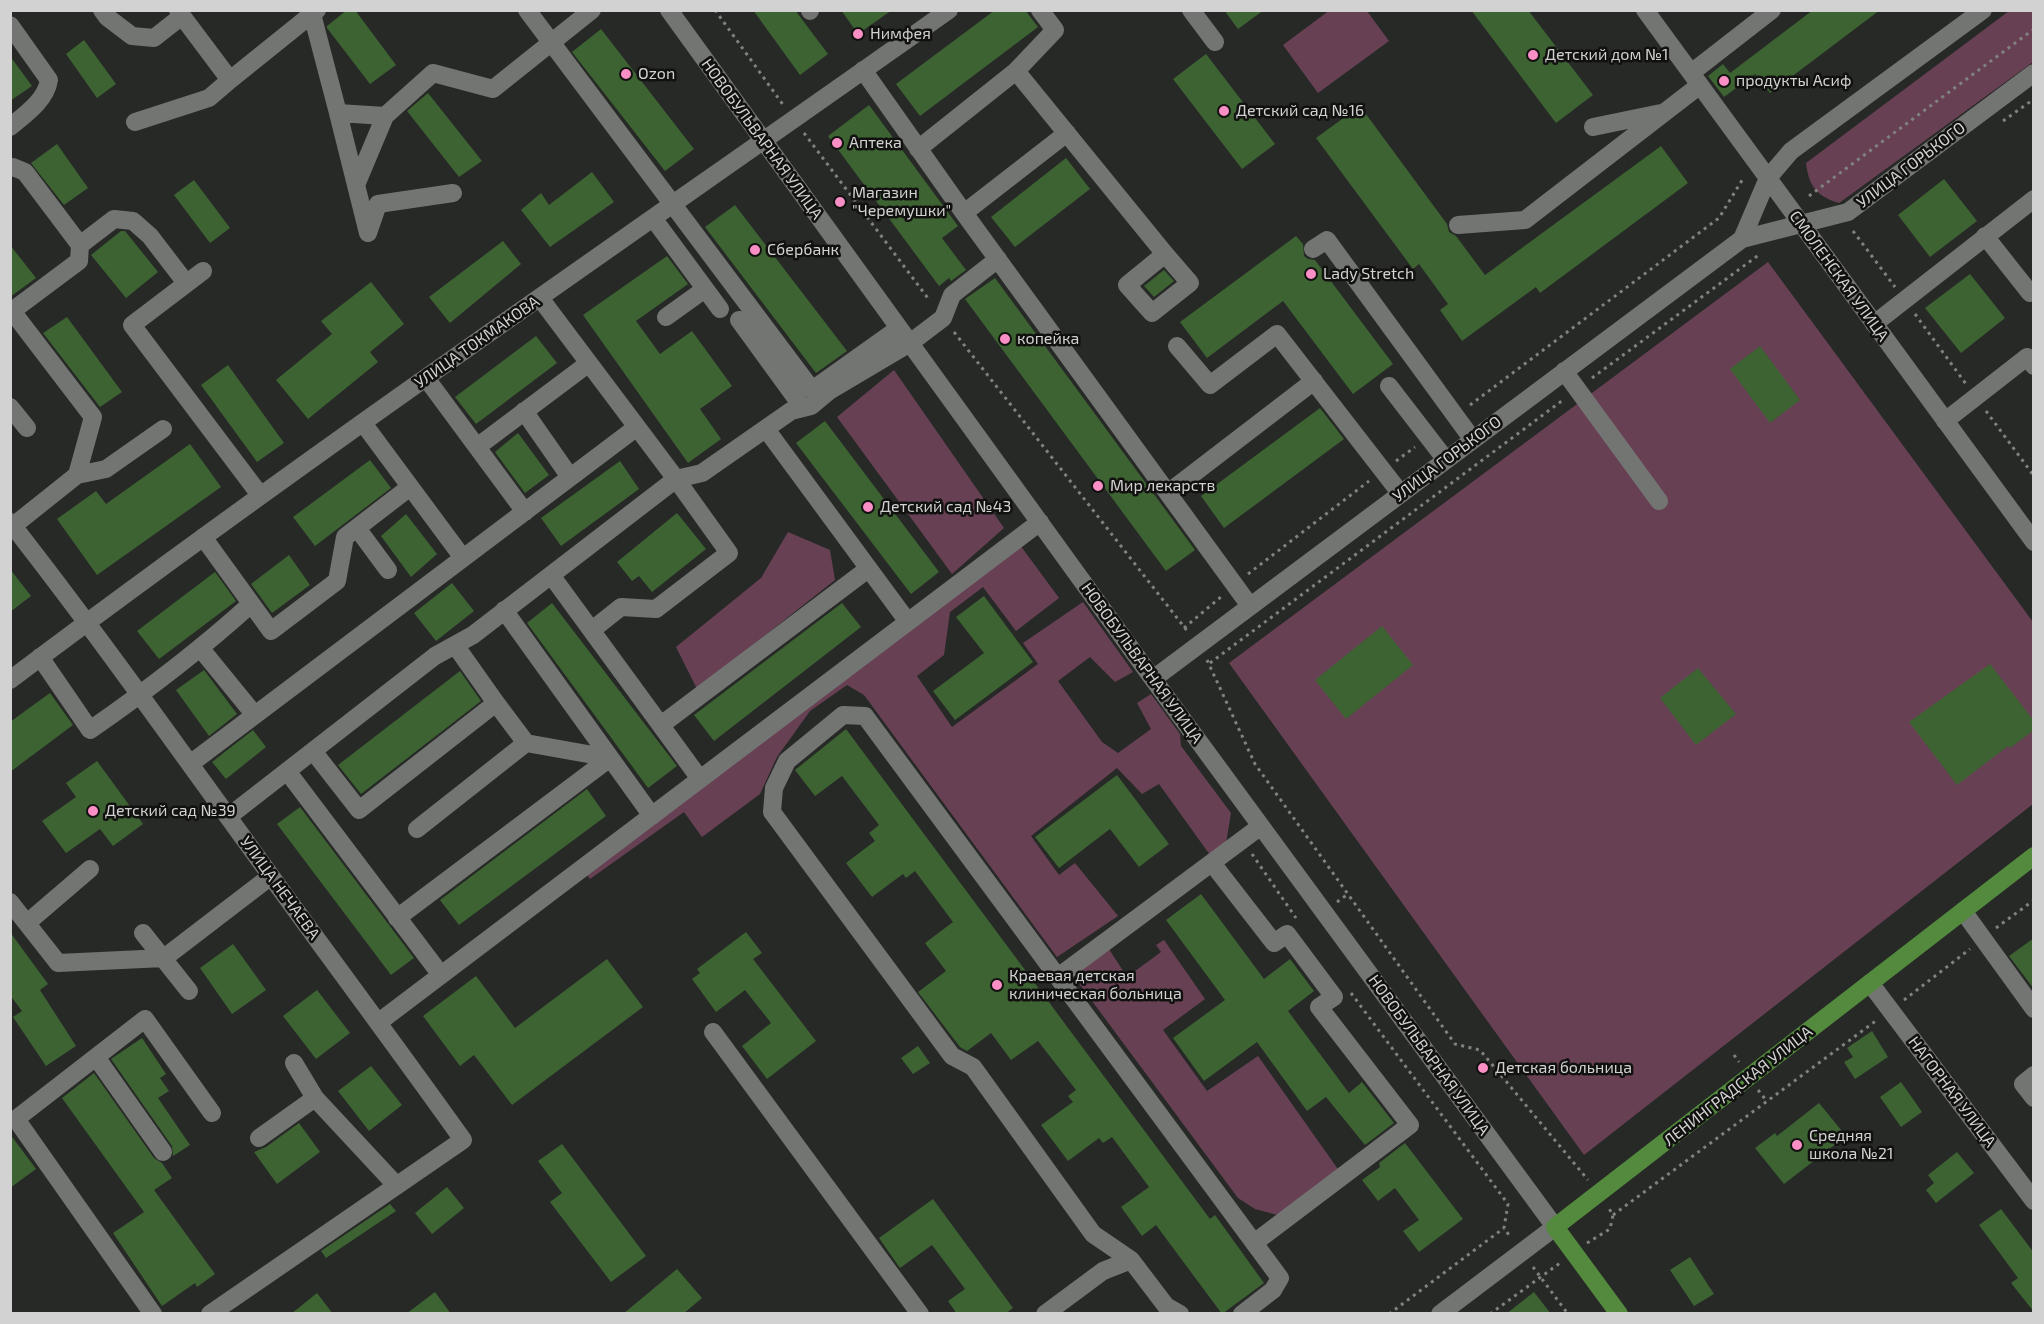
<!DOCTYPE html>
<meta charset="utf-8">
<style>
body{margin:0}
#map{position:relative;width:2044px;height:1324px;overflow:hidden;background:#272927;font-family:"Exo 2",sans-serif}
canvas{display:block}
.frame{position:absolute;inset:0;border:12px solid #d1d2d1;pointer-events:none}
</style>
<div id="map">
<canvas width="2044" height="1324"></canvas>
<div class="frame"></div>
</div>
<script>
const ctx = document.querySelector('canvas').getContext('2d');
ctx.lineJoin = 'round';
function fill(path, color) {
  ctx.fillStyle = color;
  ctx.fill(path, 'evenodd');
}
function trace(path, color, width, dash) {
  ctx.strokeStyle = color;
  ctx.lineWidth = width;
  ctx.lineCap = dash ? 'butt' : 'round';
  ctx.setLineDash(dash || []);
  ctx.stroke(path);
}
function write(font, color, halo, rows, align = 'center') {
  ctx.font = font + ' "Exo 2",sans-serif';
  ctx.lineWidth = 5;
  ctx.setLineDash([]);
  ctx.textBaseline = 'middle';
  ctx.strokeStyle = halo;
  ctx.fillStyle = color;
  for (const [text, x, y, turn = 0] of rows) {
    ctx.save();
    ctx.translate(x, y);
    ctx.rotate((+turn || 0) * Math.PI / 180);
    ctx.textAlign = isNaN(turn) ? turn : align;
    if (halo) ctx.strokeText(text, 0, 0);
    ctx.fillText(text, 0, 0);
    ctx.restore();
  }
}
fill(new Path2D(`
 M1330,10l37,1 22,30 -71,52 -35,-48z
 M2009,11h24v51l-194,141c-23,-7 -30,-17 -33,-40z
 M1768,262l265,360v182l-449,351 -355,-492z
 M894,370l110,158 -52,46 -115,-157z
 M788,532l42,18 5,30 -138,109 -21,-42 85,-69z
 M1020,545l39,53 -43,33 -33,-44 -33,25 -6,43 -27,21 35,51 86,-63 -15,-21 60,-41 50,70 -18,10 -25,-25 -32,24 44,61 16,11 33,-24 -14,-26 14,-9 29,40 1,12 50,67 -5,30 -16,12 -51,-71 -17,10 -25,-26 -86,68 28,39 16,-12 43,53 -61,41 -193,-262 -17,-10 -37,26 -33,46 -17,37 -58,43 -18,-25 -94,67 -5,-7z
 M1164,940l41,59 -42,31 44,61 51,-35 82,116 -59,44 -26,-7 -17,-11 -163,-220 3,-10 29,-22 20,31 34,-25 -5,-7z`), '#684054');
fill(new Path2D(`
 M347,10h8l41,55 -26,19 -43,-56v-2z
 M753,10h42l33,44 -28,21z
 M841,10h51l-34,24z
 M995,10h30l13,17 -118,89 -24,-32z
 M1224,10h40l-26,19z
 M1471,10h57l65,85 -37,28z
 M1813,10h67l-110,83 -15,-19 -31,23 -16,-21 15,-12 7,9z
 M601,29l93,120 -29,22 -93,-119z
 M84,40l32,44 -19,14 -31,-44z
 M1206,54l69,90 -33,25 -69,-90z
 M10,56l22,30 -22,15z
 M428,93l54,68 -23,16 -52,-66z
 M869,105l89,121 -16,12 24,32 -15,11 -2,-3 -10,8 -111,-150z
 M1360,106l87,118 2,8 7,4 29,39 176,-129 27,37 -148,110 -4,-6 -74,54 -22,-31 8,-6 -29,-40 -6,5 -97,-131z
 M57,144l31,44 -24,17 -33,-42z
 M1066,158l24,31 -75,58 -24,-30z
 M592,172l22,30 -64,45 -29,-37 20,-17 8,12z
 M1944,179l33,42 -47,36 -32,-42z
 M194,180l36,48 -20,15 -36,-48z
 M735,205l112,146 -31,22 -111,-146z
 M121,231h4l33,41 -32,26 -35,-43z
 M1296,236l7,8 1,12 4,3 7,1 78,104 -40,30 -70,-93 -76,57 -27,-36z
 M503,241l18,23 -71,59 -21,-26z
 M10,245l26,33 -26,19z
 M667,256l21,28 -52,37 24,33 32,-23 40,55 -32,23 21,30 -33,24 -105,-148z
 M1164,270l10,11 -20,16 -10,-11z
 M1970,274l35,44 -44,35 -36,-45z
 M995,278l200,272 -29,21 -201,-272z
 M371,282l33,42 -34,28 8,10 -70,57 -32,-39 56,-46 -11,-13z
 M67,317l55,75 -22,15 -57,-74z
 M536,336l21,27 -81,61 -21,-27z
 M1760,346l40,54 -30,23 -40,-54z
 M228,365l56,78 -27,19 -56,-77z
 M1320,408l24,31 -120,89 -23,-32z
 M825,421l114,151 -28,22 -115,-151z
 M518,433l31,42 -24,18 -30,-41z
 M190,444l31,43 -124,88 -40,-56 39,-28 10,13z
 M370,460l21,28 -76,58 -22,-29z
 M620,461l19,28 -78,57 -20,-28z
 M677,513l29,36 -54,43 -13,-16 -7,5 -15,-19z
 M406,514l31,40 -26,23 -30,-41z
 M289,555l21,30 -38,28 -21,-29z
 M10,569l21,27 -21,16z
 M215,572l21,29 -77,58 -22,-28z
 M452,583l22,28 -38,30 -22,-28z
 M984,596l49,66 -78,58 -22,-29 51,-38 -28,-36z
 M552,603l125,163 -29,22 -121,-165z
 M842,603l19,24 -147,114 -20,-26z
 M1382,626l31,39 -67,54 -31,-39z
 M1990,664l44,57v9l-24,18 -2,-2 -51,39 -48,-63z
 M1698,668l38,46 -40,31 -36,-47z
 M204,670l33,44 -28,22 -33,-46z
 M460,671l21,30 -120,93 -23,-29z
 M50,693l23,32 -63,47v-50z
 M846,729l364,490 5,-4 49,68 -42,31 -66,-89 -14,11 -21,-29 28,-20 -37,-50 -9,6 -4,-5 -31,23 -27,-36 32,-23 -5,-6 8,-6 -38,-49 -27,19 -20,-27 -24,18 -7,-4 -42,-55 28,-21 -21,-28 28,-21 -38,-51 -9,7 -3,-4 -31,23 -26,-34 29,-22 -6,-8 10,-8 -37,-49 -27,20 -20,-26z
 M253,730l13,17 -40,32 -14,-17z
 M97,761l46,63 -30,22 -13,-17 -34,24 -24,-32 34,-24 -10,-14z
 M1117,775l52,69 -30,23 -29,-38 -51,39 -24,-31z
 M587,789l19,27 -147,109 -19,-25z
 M300,807l114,151 -23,17 -114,-151z
 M1201,894l63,85 26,-20 24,32 -26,20 61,82 13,-11 32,41 -29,22 -39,-48 -19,14 -50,-69 -53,39 -31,-43 52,-38 -59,-80z
 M10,932l38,52 -8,6 36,56 -30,20 -33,-49 9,-6 -12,-16z
 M746,932l16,21 -9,6 63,82 -49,38 -25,-33 29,-23 -26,-33 -29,22 -24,-33 8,-6 -3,-4z
 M2034,938v51l-25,-33z
 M233,944l33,46 -34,24 -32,-46z
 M607,959l36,48 -131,98 -38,-50 -14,11 -37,-50 53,-40 39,52z
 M317,990l33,43 -34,26 -33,-43z
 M1872,1031l16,26 -33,22 -11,-17 9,-5 -6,-9z
 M142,1038l24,36 -6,4 9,13 -11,7 32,47 -17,11 -1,-10 -61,-87z
 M918,1046l12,17 -17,11 -12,-16z
 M371,1066l31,39 -33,26 -31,-40z
 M94,1073l60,85 8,5 10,15 -18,12 61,84 -18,13 -2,-4 -33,23 -49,-73 31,-21 -82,-114z
 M1901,1082l21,30 -21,15 -21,-30z
 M1819,1103l27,33 -62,48 -29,-36 20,-15 2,3z
 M299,1123l21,29 -43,32 -23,-32 12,-5z
 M10,1134l26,35 -26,19z
 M1405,1143l58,76 -44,33 -16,-21 16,-11 -24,-32 -17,13 -16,-21 18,-13 -1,-4z
 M562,1144l84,112 -35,26 -61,-80 12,-9 -24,-32z
 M1957,1152l17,21 -38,30 -10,-13 8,-7 -6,-8z
 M447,1187l17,21 -32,26 -17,-21z
 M933,1199l80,109 -8,6h-48l-9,-13 17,-12 -33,-44 -32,23 -21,-30z
 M390,1204l6,7 -70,47 -5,-7z
 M2001,1209l33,44v59l-23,-29 7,-5 -39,-53z
 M1690,1257l24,37 -20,12 -24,-36z
 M677,1269l25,29 -19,16h-60z
 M435,1292l16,22h-45z
 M1534,1292l17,22h-45z
 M317,1293l16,21h-42z`), '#3d6332');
trace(new Path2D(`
 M715,10l69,96
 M2003,121l31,-22
 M804,133l126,168
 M1809,196l225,-167
 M1853,231l42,56
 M1915,314l51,70
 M954,332l234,300
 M1592,378l168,-124
 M1470,405l249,-187 25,-41
 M1986,411l48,65
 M1396,461l19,-14
 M1248,574l121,-93
 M1184,628l38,-32
 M1207,660l48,104 200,280 25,6 108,130
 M1210,663l353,-263
 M1252,854l44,64
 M1337,902l11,-8
 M1996,928l38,-28
 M1351,993l157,211 -4,24 7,10
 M1904,1000l66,-51
 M1734,1055l5,7
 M1758,1090l8,10
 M1613,1215l264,-195
 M1587,1243l23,-14 3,-14 -5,-8
 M1533,1267l35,47
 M1389,1314l115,-86
 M1490,1314l70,-51`), '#808280', 3, [3, 4.5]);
trace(new Path2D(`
 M102,10l5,7 25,19 22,2 28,-22 -4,-6
 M527,10l285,380 87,-62
 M669,10l484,669 402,548 -115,87
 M810,10v1
 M1040,10l15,20 -39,41 149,183 -38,31 25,28 38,-30 -25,-29
 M1191,10l24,32
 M1645,10l389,532
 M312,14l26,99
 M10,25l39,55c-3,20 -23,34 -39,47
 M863,70l101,143 286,393
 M1691,73l81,-63
 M230,80l87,-70
 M385,116l48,-43 60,16 99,-79
 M135,122l74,-24 21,-18 -48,-64
 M1593,127l68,-14
 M918,149l98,-78
 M10,168l3,-1 12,5 55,73 -1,16 -67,50 81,106 -16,58 -64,51
 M356,185l-18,-72 47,3 -29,69 12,48
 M964,213l103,-80
 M653,218l67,91
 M1458,225l67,-5 175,-135
 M368,233l10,-29 75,-11
 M1985,236l45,57
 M1742,239l26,-61 23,-27 192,-141
 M80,245l34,-26 19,2 17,15 36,47
 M1313,249l14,-9 146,200
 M203,271l-71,54 128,170
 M540,298l136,181 53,74 -73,56 -35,-2 -29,23
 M666,317l39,-28
 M739,320l64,88
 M1874,324l160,-125
 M1177,346l33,39 67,-51 124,160
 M1564,371l95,130
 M426,378l99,134
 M1389,386l57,74
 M10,407l17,21
 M524,411l46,66
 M1945,421l82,-64 7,9
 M363,423l100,135
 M766,429l142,193
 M477,447l112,-84
 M77,475l29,-6 57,-40
 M1168,493l146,-112
 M10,522c90,115 173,233 258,350 65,90 131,178 195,268l-253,174
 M357,528l31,42
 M203,537l68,94 66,-50 8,-44 65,-50
 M551,575l149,204
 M504,610l148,206
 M201,649l53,65
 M40,657l50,73c58,-40 109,-79 161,-126
 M1153,679l589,-440 106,-27 186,-139
 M10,680c307,-231 625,-448 939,-670
 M496,703l30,40 84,15
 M661,725l207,-156
 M313,751l46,59 137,-107 -41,-58
 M190,764l447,-337
 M287,771l154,204
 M228,817l207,-161 38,-21 203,-156 26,-6 89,-62 20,-5 18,-15 81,-48 33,-25 9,-23 46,-36
 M417,829l109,-86
 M1212,863l62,80 13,-9 47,63 -15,10 91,118 -156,118
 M10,902l48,61 106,-5 107,-82
 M1963,911l71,98
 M397,918l213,-160
 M27,923l63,-54
 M143,933l46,58
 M1058,977l203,-151
 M1870,983l164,218
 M379,1022l661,-500
 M713,1032l207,282
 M96,1057l67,95
 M294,1063l21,35
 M2034,1075l-11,9 11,14
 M259,1138l56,-40 81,87
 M153,1314l-137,-195 129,-100 67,94
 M1045,1314l58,-43 28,-11
 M1180,1314l-14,-8 -35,-46 -38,-26 -120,-167 -21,-11 -180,-244 2,-24 13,-27 56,-46 22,1 415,562 -7,12 -31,24`), '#737573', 18);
trace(new Path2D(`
 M1619,1314l-64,-87 479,-371`), '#538a3d', 18);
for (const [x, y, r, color] of [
 [858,34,6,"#fa8fc6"],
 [1533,55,6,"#fa8fc6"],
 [626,74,6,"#fa8fc6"],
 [1724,81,6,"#fa8fc6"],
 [1224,111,6,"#fa8fc6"],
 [837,143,6,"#fa8fc6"],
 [840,202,6,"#fa8fc6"],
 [755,250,6,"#fa8fc6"],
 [1311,274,6,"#fa8fc6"],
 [1005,339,6,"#fa8fc6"],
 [1098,486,6,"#fa8fc6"],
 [868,507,6,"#fa8fc6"],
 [93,811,6,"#fa8fc6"],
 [997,985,6,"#fa8fc6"],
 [1483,1068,6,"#fa8fc6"],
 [1797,1145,6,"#fa8fc6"]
]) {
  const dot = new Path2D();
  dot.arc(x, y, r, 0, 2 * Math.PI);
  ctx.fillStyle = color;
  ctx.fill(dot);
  trace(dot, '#111110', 2);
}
write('16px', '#d1d2d1', '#111110', [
 ["Нимфея",870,34],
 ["Детский дом №1",1545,55],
 ["Ozon",638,74],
 ["продукты Асиф",1736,81],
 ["Детский сад №16",1236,111],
 ["Аптека",849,143],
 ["Магазин",852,193],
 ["\"Черемушки\"",852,211],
 ["Сбербанк",767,250],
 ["Lady Stretch",1323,274],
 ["копейка",1017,339],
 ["Мир лекарств",1110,486],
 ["Детский сад №43",880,507],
 ["Детский сад №39",105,811],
 ["Краевая детская",1009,976],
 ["клиническая больница",1009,994],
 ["Детская больница",1495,1068],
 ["Средняя",1809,1136],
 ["школа №21",1809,1154]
], 'left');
write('16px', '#d1d2d1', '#111110', [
 ["НОВОБУЛЬВАРНАЯ УЛИЦА",762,139,54],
 ["УЛИЦА ГОРЬКОГО",1911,165,-37],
 ["СМОЛЕНСКАЯ УЛИЦА",1839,276,54],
 ["УЛИЦА ТОКМАКОВА",477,342,-35],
 ["УЛИЦА ГОРЬКОГО",1447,459,-37],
 ["НОВОБУЛЬВАРНАЯ УЛИЦА",1142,663,54],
 ["УЛИЦА НЕЧАЕВА",280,888,54],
 ["НОВОБУЛЬВАРНАЯ УЛИЦА",1429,1055,54],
 ["ЛЕНИНГРАДСКАЯ УЛИЦА",1738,1086,-38],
 ["НАГОРНАЯ УЛИЦА",1952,1092,53]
]);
</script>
